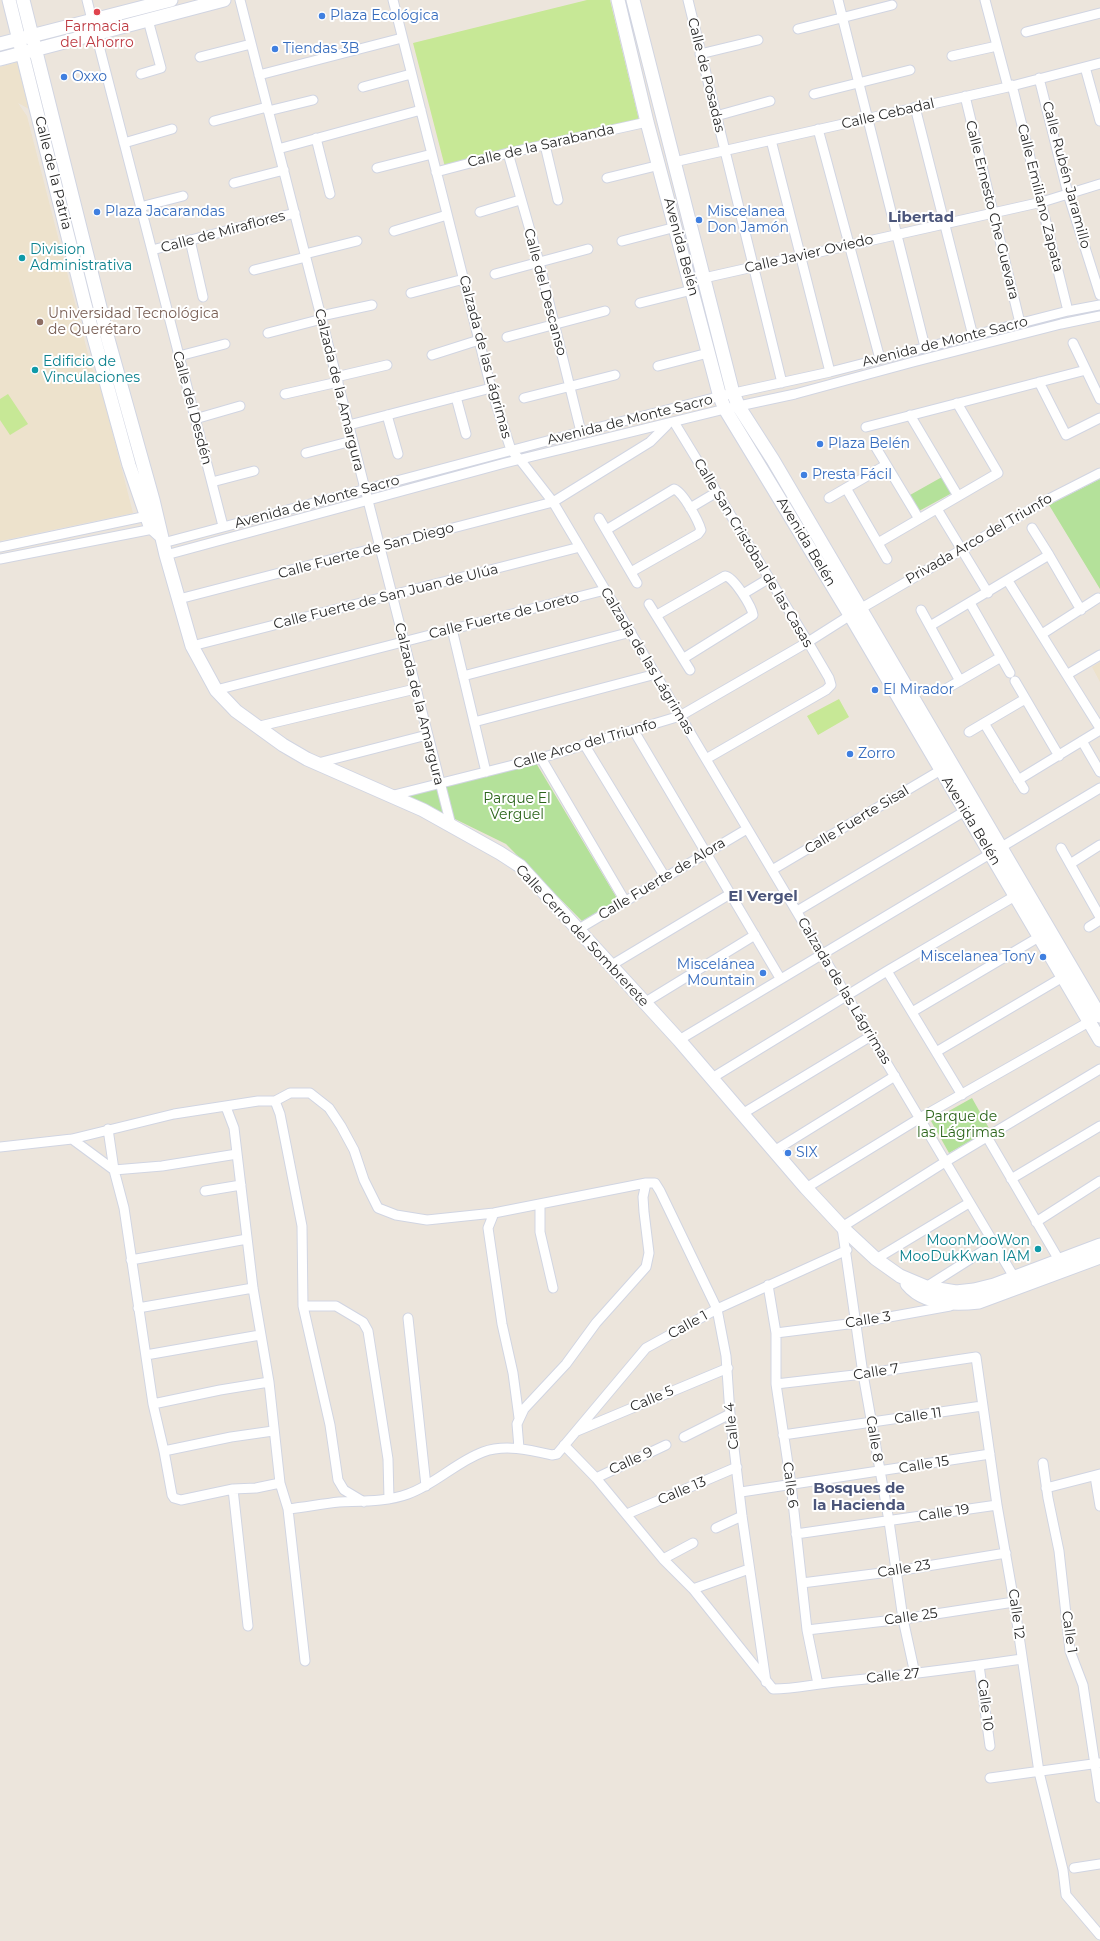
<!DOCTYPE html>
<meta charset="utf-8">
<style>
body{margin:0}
canvas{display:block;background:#ece5dc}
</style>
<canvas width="1100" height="1941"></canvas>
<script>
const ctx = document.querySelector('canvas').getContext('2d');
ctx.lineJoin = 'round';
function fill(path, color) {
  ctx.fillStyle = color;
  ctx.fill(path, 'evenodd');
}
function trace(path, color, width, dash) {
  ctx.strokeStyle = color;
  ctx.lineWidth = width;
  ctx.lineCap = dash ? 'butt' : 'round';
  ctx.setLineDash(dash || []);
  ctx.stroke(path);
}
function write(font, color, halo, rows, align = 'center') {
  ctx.font = font + ' Montserrat,sans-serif';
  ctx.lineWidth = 4;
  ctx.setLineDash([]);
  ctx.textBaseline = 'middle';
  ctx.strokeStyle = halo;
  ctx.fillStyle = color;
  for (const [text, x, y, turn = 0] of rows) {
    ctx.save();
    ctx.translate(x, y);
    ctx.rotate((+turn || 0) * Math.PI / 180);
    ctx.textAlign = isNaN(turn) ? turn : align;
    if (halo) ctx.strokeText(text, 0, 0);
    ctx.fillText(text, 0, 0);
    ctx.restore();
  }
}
fill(new Path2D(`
 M17,62l12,47 -11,-6 9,13 63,246 3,9 5,5 35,137 -133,28v-474z
 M1100,662v20l-8,-15z`), '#ede2cc');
fill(new Path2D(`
 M942,477l10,16 -33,18 -9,-16z
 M1100,479v110l-51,-84z
 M536,763l82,137 -36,21 -76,-77 -100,-49z
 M972,1098l18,32 -41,23 -18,-32z`), '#b4e19a');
fill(new Path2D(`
 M587,0h23l29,120 -194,47 -32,-124z
 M8,394l20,30 -18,11 -10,-15v-21z
 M839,699l10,18 -31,18 -11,-19z`), '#c7e896');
const street = new Path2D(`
 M87,0l5,20
 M240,0l211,825
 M393,0l98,388 20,62 10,11 32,41 461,775
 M688,0l94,383
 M838,0l87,347
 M985,0l23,87
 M798,29l94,-24
 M1026,32l74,-19
 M96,34l127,492
 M700,54l58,-14
 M952,56l45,-10
 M200,57l51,-13
 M1085,67l15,54
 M141,74l20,-6 -13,-48
 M259,75l143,-37
 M1039,78l29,116 32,101
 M1012,85l56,226
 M363,87l48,-13
 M814,94l96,-24
 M965,96l55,227
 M915,107l58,229
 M268,111l45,-11
 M716,116l54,-15
 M214,121l53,-14
 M818,129l62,230
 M316,138l14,56
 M771,140l59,232
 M124,143l48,-14
 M545,145l13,55
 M278,149l143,-39
 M508,153l31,109 42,170
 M674,162l334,-75 92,-24
 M377,168l55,-14
 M436,172l72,-19 139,-31
 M607,178l53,-13
 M234,183l50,-13
 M140,207l43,-11
 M480,212l40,-12
 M394,231l53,-16
 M190,240l13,57
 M622,241l54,-14
 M152,250l143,-37
 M305,254l52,-13
 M254,270l52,-13
 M495,274l93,-25
 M704,278l338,-76 58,-18
 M411,293l53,-14
 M640,303l52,-13
 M321,316l51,-11
 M268,333l54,-14
 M507,337l98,-26
 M1073,343l27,56
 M432,355l47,-15
 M179,356l46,-12
 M658,366l50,-13
 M336,377l51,-12
 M1039,382l27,53 34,-17
 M285,394l53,-12
 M456,397l10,37
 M524,398l91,-23
 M387,415l11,39
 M910,415l48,81
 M195,419l45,-13
 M674,422l134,220 21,36 2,7 -5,5 -120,69
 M349,425l142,-37
 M866,427l220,-57
 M875,446l44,73
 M306,453l46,-12
 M212,482l42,-11
 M846,488l41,71
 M829,498l57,-33
 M690,508l27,-16
 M937,509l51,84
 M599,518l38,65
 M1032,528l17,27
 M606,530l68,-41c9,3 24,31 27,41l-3,4 -67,38
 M163,543l418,-111 144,-37 105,-23 238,-61 32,-6
 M878,543l120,-70 -41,-70
 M0,547l152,-32
 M166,555l339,-92 220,-54 70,-15 118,-32 148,-38 39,-8
 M0,559l158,-31
 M1008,581l92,147
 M743,594l25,-15
 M179,599l374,-97 97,-60 17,-17
 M970,603l40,70
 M649,604l41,66
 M921,610l39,71
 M657,615l68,-39c9,1 27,31 28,39l-69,43
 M930,626l119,-71 32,55
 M452,629l34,143
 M1042,634l56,-36
 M192,646l388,-99
 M1068,674l32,-19
 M463,676l168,-44
 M1015,681l44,75
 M216,690l389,-100
 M944,690l57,-33
 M474,722l182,-48
 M984,723l40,66
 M256,727l159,-38
 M634,731l146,247
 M969,732l56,-33
 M1082,741l18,31
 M584,744l81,133
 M541,758l84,143
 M318,763l109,-28
 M1018,780l82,-50
 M390,796l151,-38 139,-42 128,-74 52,-33 187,-109 53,-27
 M1061,848l39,69
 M1070,864l30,-19
 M772,870l169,-100
 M797,911l168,-100
 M1089,927l11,-7
 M577,930l170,-101
 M610,966l120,-72
 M887,971l75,124
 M644,1003l111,-68
 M912,1012l127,-75
 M679,1040l421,-252
 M936,1052l127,-75
 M712,1078l175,-107 128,-75
 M275,1101l5,13 22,112 1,80 27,119 8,55 6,10 20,12
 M226,1107l8,21 19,160 16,94 11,101 8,26 17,152
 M742,1114l129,-78
 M108,1129l6,41 10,38 29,196 11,47 8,44 2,3 7,2 52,-11 23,-1 24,-5
 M987,1137l72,123
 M72,1139l42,31 48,-4 75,-12
 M0,1147l72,-8 102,-25 84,-13h17l15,-8h20l19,15 12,18 13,24 10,30 14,28 18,7 31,5 67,-7 152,-30h9l5,8 57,118 9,47 4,58 12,102 24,166
 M774,1151l121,-75
 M1011,1179l89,-53
 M806,1188l114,-70 174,-99
 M205,1191l36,-6
 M540,1204v28l13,56
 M494,1213l-6,15 14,96 11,49 6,45
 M1036,1222l64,-41
 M876,1259l93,-56
 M131,1260l116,-21
 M768,1285l8,48v51l15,100 16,146 11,54
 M926,1287l68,-43
 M303,1306h33l27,16 5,9 20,128 1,40
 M138,1308l115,-20
 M408,1318l18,168
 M776,1333l80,-10 94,-17
 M146,1355l114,-20
 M776,1384l87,-10 113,-17 21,148 17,97 25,170 24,98 3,25 34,40
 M153,1404l67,-14 49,-8
 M577,1431l151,-63
 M783,1435l199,-29
 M684,1437l46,-23
 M564,1445l32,33 67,81 30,30 80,100c21,0 42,-5 63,-7 63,-6 124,-14 186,-23
 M519,1448l-2,-24 7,-15 42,-45 30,-41 50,-56 3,-14 -5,-41 -1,-15 3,-14
 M164,1451l67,-14 42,-6
 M1043,1463l5,35 11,53 11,100 13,34 17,113
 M1095,1476l5,30
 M596,1478l70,-33
 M1046,1488l54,-14
 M233,1489l15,137
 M741,1492l249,-38
 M288,1509c17,-2 34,-5 51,-7 24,-1 47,0 69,-8 28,-10 48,-32 75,-42 22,-8 47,-2 69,3l5,-1 89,-106 71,-39 130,-59
 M627,1514l110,-47
 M716,1528l26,-12
 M796,1534l201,-29
 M663,1559l30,-16
 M802,1583l95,-12 109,-18
 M693,1589l56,-20
 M807,1630l96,-11 111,-17
 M979,1665l11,81
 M915,1674l-12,-55 -14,-98 -26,-147 -21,-147 103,-65 155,-93
 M990,1778l110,-15
 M1074,1868l26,-4`);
const secondary = new Path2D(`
 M9,0l76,305 44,160 21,61 11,10
 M23,0l85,339 45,161 13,55 26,91 24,44 20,21 47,34 24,14 116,51 77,43 20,13 159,174 127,148 41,44 29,27 24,17 26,11 30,5 18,-2 20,-5 106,-40
 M618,0l29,122 73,275 5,12 125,206 250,425
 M633,0l100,393 6,14 34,53 327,556
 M0,44l171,-44
 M0,59l224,-59
 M907,1284c17,21 48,21 72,18l121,-45`);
trace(street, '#d1d5e2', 11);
trace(secondary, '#d1d5e2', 15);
trace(street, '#fff', 9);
trace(secondary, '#fff', 13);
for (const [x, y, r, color] of [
 [97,12,4,"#e0444e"],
 [322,16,4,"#3f7fe0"],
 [275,49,4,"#3f7fe0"],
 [64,77,4,"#3f7fe0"],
 [97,212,4,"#3f7fe0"],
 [699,220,4,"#3f7fe0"],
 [22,258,4,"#0f9aa8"],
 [40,322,4,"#8d6e63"],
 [35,370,4,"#0f9aa8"],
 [820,444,4,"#3f7fe0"],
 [804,475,4,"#3f7fe0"],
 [875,690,4,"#3f7fe0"],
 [850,754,4,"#3f7fe0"],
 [1043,957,4,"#3f7fe0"],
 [763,973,4,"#3f7fe0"],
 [788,1153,4,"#3f7fe0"],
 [1038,1249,4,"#0f9aa8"]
]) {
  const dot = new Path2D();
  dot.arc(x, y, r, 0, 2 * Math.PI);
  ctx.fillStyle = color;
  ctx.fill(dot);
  trace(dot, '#fff', 1.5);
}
write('14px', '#366cbe', '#fff', [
 ["Plaza Ecológica",330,16],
 ["Tiendas 3B",283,49],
 ["Oxxo",72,77],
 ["Plaza Jacarandas",105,212],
 ["Miscelanea",707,212],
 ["Don Jamón",707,228],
 ["Plaza Belén",828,444],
 ["Presta Fácil",812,475],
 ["El Mirador",883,690],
 ["Zorro",858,754],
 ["Miscelanea Tony",1035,957,"right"],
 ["Miscelánea",755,965,"right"],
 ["Mountain",755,981,"right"],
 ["SIX",796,1153]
], 'left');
write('14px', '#be3a42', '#fff', [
 ["Farmacia",97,27],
 ["del Ahorro",97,43]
]);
write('14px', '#2a2a2a', '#fff', [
 ["Calle de Posadas",706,75,76],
 ["Calle Cebadal",888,114,-13],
 ["Calle de la Sarabanda",541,146,-13],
 ["Calle de la Patria",53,173,76],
 ["Calle Rubén Jaramillo",1066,175,75],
 ["Calle Emiliano Zapata",1040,198,76],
 ["Calle Ernesto Che Guevara",992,210,76],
 ["Calle de Miraflores",223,232,-15],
 ["Avenida Belén",681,247,75],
 ["Calle Javier Oviedo",809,254,-13],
 ["Calle del Descanso",545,292,75],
 ["Avenida de Monte Sacro",945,342,-14],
 ["Calzada de las Lágrimas",485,357,75],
 ["Calzada de la Amargura",339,390,76],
 ["Calle del Desdén",192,408,75],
 ["Avenida de Monte Sacro",630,420,-14],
 ["Avenida de Monte Sacro",317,502,-15],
 ["Privada Arco del Triunfo",979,539,-30],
 ["Avenida Belén",806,542,59],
 ["Calle Fuerte de San Diego",366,551,-15],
 ["Calle San Cristóbal de las Casas",753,553,59],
 ["Calle Fuerte de San Juan de Ulúa",386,597,-14],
 ["Calle Fuerte de Loreto",504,616,-14],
 ["Calzada de las Lágrimas",647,661,59],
 ["Calzada de la Amargura",419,704,76],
 ["Calle Arco del Triunfo",585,744,-16],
 ["Calle Fuerte Sisal",857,820,-31],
 ["Avenida Belén",971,821,59],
 ["Calle Fuerte de Alora",662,879,-31],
 ["Calle Cerro del Sombrerete",582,936,47],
 ["Calzada de las Lágrimas",844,991,59],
 ["Calle 3",868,1320,-9],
 ["Calle 1",688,1325,-29],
 ["Calle 7",876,1372,-9],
 ["Calle 5",652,1399,-23],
 ["Calle 11",918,1416,-8],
 ["Calle 4",732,1426,-96],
 ["Calle 8",874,1439,81],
 ["Calle 9",631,1461,-25],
 ["Calle 15",924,1465,-9],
 ["Calle 6",790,1485,83],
 ["Calle 13",682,1491,-23],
 ["Calle 19",944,1513,-9],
 ["Calle 23",904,1569,-9],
 ["Calle 12",1016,1614,82],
 ["Calle 25",911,1617,-8],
 ["Calle 1",1069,1632,82],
 ["Calle 27",893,1676,-6],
 ["Calle 10",985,1705,83]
]);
write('14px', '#0d838f', '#fff', [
 ["Division",30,250],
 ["Administrativa",30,266],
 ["Edificio de",43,362],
 ["Vinculaciones",43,378],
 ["MoonMooWon",1030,1241,"right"],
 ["MooDukKwan IAM",1030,1257,"right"]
], 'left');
write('14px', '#785e54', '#fff', [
 ["Universidad Tecnológica",48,314],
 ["de Querétaro",48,330]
], 'left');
write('14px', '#2c651b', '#fff', [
 ["Parque El",517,799],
 ["Verguel",517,815],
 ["Parque de",961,1117],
 ["las Lágrimas",961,1133]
]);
write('bold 15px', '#4b557a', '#fff', [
 ["Libertad",921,218],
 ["El Vergel",763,897],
 ["Bosques de",859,1489],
 ["la Hacienda",859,1506]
]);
</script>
